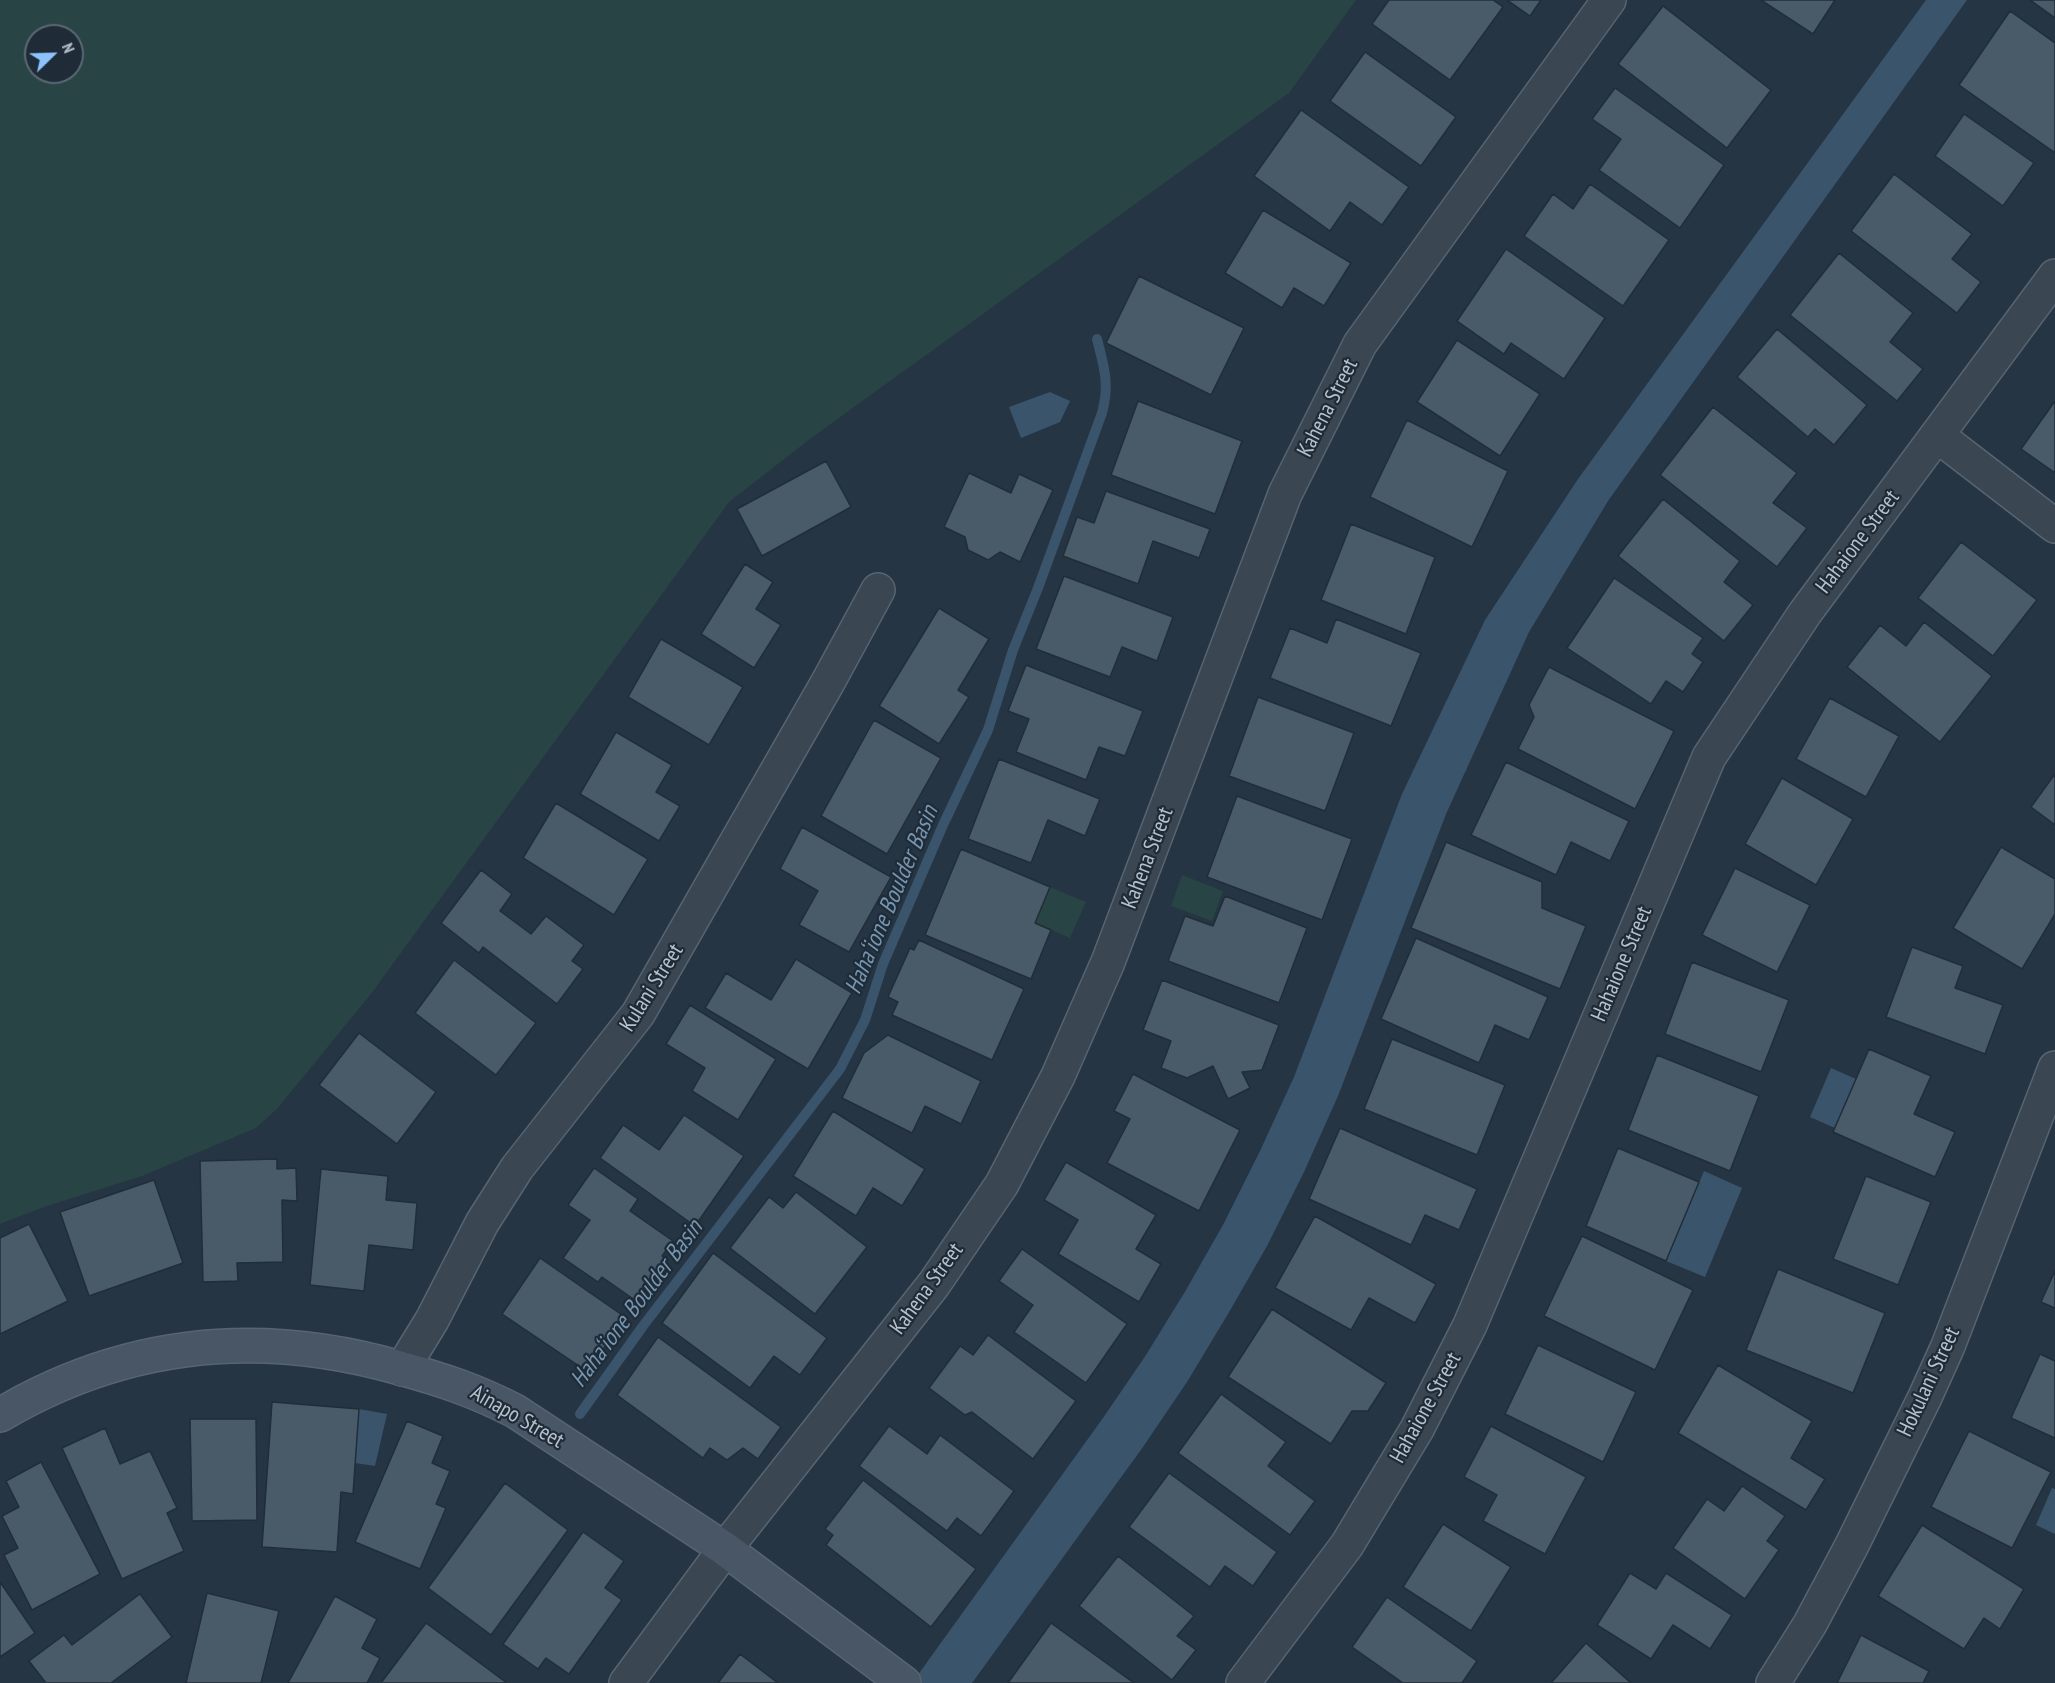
<!DOCTYPE html>
<meta charset="utf-8">
<style>
body{margin:0}
#map{position:relative;width:2055px;height:1683px;overflow:hidden;background:#253543;font-family:"PT Sans Narrow",sans-serif}
canvas{display:block}
.north{position:absolute;left:24px;top:24px;width:60px;height:60px;box-sizing:border-box;background:#1f2c38;border:2px solid #5c6873;border-radius:50%;rotate:67deg;font-size:16px;font-weight:700;line-height:24px;text-align:center;color:#b7c1cc}
.north::after{content:'';display:block;margin:auto;width:21px;height:27px;background:#8dc3fc;clip-path:polygon(50% 0,100% 100%,50% 72%,0 100%)}
</style>
<div id="map">
<canvas width="2055" height="1683"></canvas>
<div class="north">N</div>
</div>
<script>
const ctx = document.querySelector('canvas').getContext('2d');
ctx.lineJoin = 'round';
function fill(path, color) {
  ctx.fillStyle = color;
  ctx.fill(path, 'evenodd');
}
function trace(path, color, width, dash) {
  ctx.strokeStyle = color;
  ctx.lineWidth = width;
  ctx.lineCap = dash ? 'butt' : 'round';
  ctx.setLineDash(dash || []);
  ctx.stroke(path);
}
function write(font, color, halo, rows, align = 'center') {
  ctx.font = font + ' "PT Sans Narrow",sans-serif';
  ctx.lineWidth = 4.5;
  ctx.setLineDash([]);
  ctx.textBaseline = 'middle';
  ctx.strokeStyle = halo;
  ctx.fillStyle = color;
  for (const [text, x, y, turn = 0] of rows) {
    ctx.save();
    ctx.translate(x, y);
    ctx.rotate((+turn || 0) * Math.PI / 180);
    ctx.textAlign = isNaN(turn) ? turn : align;
    if (halo) ctx.strokeText(text, 0, 0);
    ctx.fillText(text, 0, 0);
    ctx.restore();
  }
}
fill(new Path2D(`
 M0,0h1356l-67,93 -475,343 -85,66 -358,492 -94,115 -21,19 -114,48 -98,31 -44,17zM36,36h36v36h-36z
 M1182,875l41,16 -11,30 -41,-15z
 M1050,887l36,15 -16,36 -35,-15z`), '#284444');
fill(new Path2D(`
 M1926,0h41l-359,501 -79,131 -83,182 -108,282 -34,76 -37,74 -39,68 -41,68 -44,65 -171,236h-60l191,-265 43,-63 40,-65 38,-67 36,-72 34,-74 108,-283 83,-174 93,-141z
 M1050,392l20,9 -10,21 -39,16 -12,-31z
 M1831,1068l25,11 -21,49 -25,-11z
 M1704,1171l38,17 -37,89 -39,-16z
 M359,1409l28,5 -12,52 -20,-3z
 M2052,1488l3,1v45l-19,-9z`), '#3a546c');
trace(new Path2D(`
 M580,1414l63,-88 197,-257 25,-49 18,-56 60,-139 45,-95 25,-80 25,-62 64,-175c8,-29 2,-46 -5,-74`), '#3a546c', 10);
const building = new Path2D(`
 M1389,0h104l10,7 -53,73 -78,-56z
 M1507,0h34l-11,16z
 M1761,0h74l-22,34z
 M2030,0h25v18z
 M1663,6l108,84 -44,58 -109,-84z
 M2010,11l45,32v110l-96,-68z
 M1365,52l91,65 -35,49 -91,-65z
 M1615,88l109,77 -44,63 -81,-58 22,-31 -29,-20z
 M1301,110l108,77 -27,38 -32,-23 -20,29 -76,-55z
 M1964,114l70,49 -31,43 -68,-50z
 M1894,174l78,60 -20,25 29,23 -24,31 -106,-82z
 M1590,184l79,56 -46,66 -99,-70 29,-42 20,15z
 M1263,210l88,53 -27,43 -30,-18 -12,20 -57,-35z
 M1506,249l99,69 -41,61 -53,-36 -7,11 -47,-33z
 M1839,253l74,60 -23,29 33,27 -26,32 -107,-86z
 M1139,276l105,52 -33,67 -105,-52z
 M1777,329l90,76 -33,40 -19,-16 -7,8 -71,-60z
 M1457,340l83,54 -40,62 -83,-54z
 M1138,401l104,40 -27,73 -104,-39z
 M2055,401v72l-34,-24z
 M1713,407l84,66 -24,30 34,25 -30,39 -117,-92z
 M1407,420l101,51 -36,76 -102,-50z
 M826,461l25,46 -89,49 -25,-47z
 M969,473l42,20 8,-19 34,16 -33,72 -20,-10 -12,8 -20,-10 -3,-13 -21,-10z
 M1106,491l104,38 -11,29 -46,-17 -15,43 -75,-28 14,-39 17,6z
 M1663,499l77,62 -16,21 29,23 -29,36 -106,-85z
 M1351,524l84,33 -29,77 -85,-34z
 M1961,542l76,58 -44,56 -75,-58z
 M745,564l28,18 -17,27 25,16 -27,43 -53,-34z
 M1064,576l109,41 -16,44 -35,-14 -12,30 -74,-28z
 M1614,578l89,60 -11,16 11,8 -20,30 -17,-11 -15,23 -84,-56z
 M939,608l50,31 -31,51 11,7 -30,47 -60,-38z
 M1336,619l85,34 -30,73 -121,-48 20,-50 37,15z
 M1924,622l68,54 -52,66 -93,-75 33,-42 26,21z
 M661,639l82,48 -34,58 -81,-48z
 M1026,665l117,46 -18,45 -26,-9 -13,33 -70,-28 13,-33 -21,-8z
 M1549,667l125,64 -39,78 -117,-60 16,-32 -5,-12z
 M1258,697l96,36 -29,78 -96,-35z
 M1830,698l69,38 -33,61 -70,-38z
 M874,720l67,38 -54,96 -66,-38z
 M616,732l56,33 -16,27 24,14 -21,35 -79,-47z
 M999,759l101,40 -15,37 -37,-16 -17,43 -63,-24z
 M1506,762l123,59 -19,40 -39,-19 -15,33 -85,-40z
 M2055,774v51l-24,-18z
 M1782,778l71,41 -37,66 -71,-41z
 M1237,796l115,43 -30,81 -115,-43z
 M556,803l92,56 -34,56 -91,-57z
 M802,827l89,50 -42,75 -50,-27 19,-34 -38,-22z
 M1446,842l96,40v26l44,18 -26,63 -149,-61z
 M2001,847l54,32v35l-33,55 -69,-41z
 M961,849l89,38 -15,36 16,7 -20,49 -106,-44z
 M1735,868l75,37 -33,67 -75,-37z
 M481,870l31,24 -12,17 31,23 15,-18 38,29 -12,16 11,8 -26,35 -74,-57 -4,6 -38,-30z
 M1225,896l82,32 -28,75 -111,-42 17,-45 28,10z
 M1416,938l132,59 -19,43 -34,-15 -16,38 -98,-44z
 M919,940l105,49 -32,71 -100,-45 6,-13 -10,-5 22,-49 4,2z
 M1912,947l51,19 -8,22 48,17 -18,49 -99,-37z
 M796,959l56,34 -44,76 -103,-61 21,-35 45,27z
 M454,960l82,63 -40,52 -81,-62z
 M1692,962l97,38 -28,72 -96,-38z
 M1162,980l117,45 -17,45 -20,2 8,16 -22,11 -15,-33 -26,12 -26,-10 10,-27 -28,-11z
 M690,1005l86,54 -38,61 -46,-29 13,-23 -39,-24z
 M359,1033l77,59 -39,52 -78,-59z
 M888,1035l93,46 -20,43 -36,-18 -13,27 -70,-35 22,-45z
 M1392,1039l113,46 -28,70 -113,-46z
 M1869,1049l62,27 -17,38 41,18 -20,45 -102,-45z
 M1657,1055l102,41 -29,75 -102,-41z
 M1133,1074l107,56 -41,81 -92,-48 23,-44 -16,-8z
 M833,1111l92,58 -23,37 -29,-18 -17,28 -63,-40z
 M684,1115l60,41 -49,70 -95,-68 23,-33 36,25z
 M1340,1128l137,61 -18,41 -34,-15 -14,30 -102,-46z
 M1618,1148l81,34 -33,79 -80,-35z
 M277,1159v10l19,-1 1,33 -15,-1 1,62 -46,1 1,18 -35,1 -3,-121z
 M1066,1162l90,53 -20,34 25,15 -22,38 -81,-48 20,-34 -34,-20z
 M594,1168l44,31 -8,12 43,30 -11,15 6,4 -29,43 -37,-26 -4,5 -35,-24 27,-38 -22,-15z
 M321,1169l67,7 -2,24 31,3 -4,47 -44,-5 -5,46 -54,-6z
 M1866,1176l65,26 -33,83 -65,-26z
 M154,1180l29,83 -94,33 -29,-84z
 M796,1192l71,55 -52,67 -85,-66 39,-51 14,11z
 M1315,1216l121,68 -21,39 -46,-25 -18,32 -76,-42z
 M29,1224l39,77 -68,33v-96z
 M1582,1236l111,54 -38,80 -111,-54z
 M1022,1249l105,75 -41,59 -72,-51 19,-27 -34,-24z
 M713,1253l114,85 -27,37 -26,-19 -24,32 -88,-65z
 M540,1258l85,59 -37,55 -86,-58z
 M1778,1269l107,44 -32,80 -107,-43z
 M2055,1271v37l-14,-6z
 M1272,1309l114,74 -18,28h-16l-21,33 -103,-67z
 M988,1335l88,66 -43,58 -61,-47 -7,3 -36,-27 31,-42 13,9z
 M658,1337l123,90 -23,32 -15,-11 -16,12 -17,-12 -7,10 -86,-63z
 M1538,1345l98,47 -33,70 -98,-48z
 M2040,1354l15,7v77l-44,-20z
 M1718,1365l94,56 -21,37 34,21 -19,31 -128,-77z
 M1221,1394l65,48 -18,24 47,35 -25,34 -112,-82z
 M272,1402l87,7 -6,85 -12,-2 -4,60 -75,-5z
 M190,1419h66l1,101 -65,1z
 M407,1421l36,15 -11,27 18,8 -14,33 10,4 -26,61 -65,-27z
 M889,1426l38,28 13,-19 74,56 -33,45 -24,-18 -10,13 -88,-65z
 M1491,1426l95,51 -41,77 -62,-33 14,-26 -33,-18z
 M105,1428l15,36 30,-13 27,57 -10,5 17,38 -62,28 -60,-131z
 M1969,1431l82,41 -39,76 -81,-41z
 M41,1462l59,112 -68,36 -28,-55 14,-7 -16,-32 17,-9 -13,-26z
 M1169,1473l108,79 -24,34 -28,-20 -15,21 -81,-60z
 M863,1480l113,89 -45,58 -105,-82 7,-10 -8,-6z
 M505,1483l63,47 -77,105 -63,-47z
 M1742,1486l43,30 -18,25 12,9 -34,49 -72,-51 34,-49 17,12z
 M1443,1524l68,43 -40,64 -68,-44z
 M1922,1525l102,64 -24,40 -16,-11 -20,31 -86,-53z
 M583,1532l41,29 -19,27 17,12 -53,74 -23,-16 -8,11 -35,-25z
 M1118,1556l76,60 -17,20 19,14 -24,30 -93,-74z
 M1630,1573l26,16 10,-16 66,42 -22,34 -37,-24 -22,34 -54,-34z
 M0,1582l35,51 -35,24z
 M207,1593l72,18 -18,72h-75z
 M140,1594l32,43 -61,46h-65l-17,-22 35,-26 8,10z
 M335,1596l42,23 -15,29 18,10 -13,25h-79z
 M1387,1597l90,64 -15,22h-59l-51,-36z
 M426,1623l81,60h-126z
 M1051,1623l83,60h-126z
 M1861,1635l68,36 -6,12h-86z
 M1586,1643l45,40h-80z
 M740,1654l38,29h-60z`);
fill(building, '#495b69');
trace(building, '#212e3a', 1.5);
const street = new Path2D(`
 M1938,436l117,90
 M402,1369l30,-49 50,-97 35,-55 121,-154 190,-332 50,-92
 M626,1683l99,-134 209,-265 68,-100 56,-108 50,-114 177,-468 75,-150 249,-344
 M1243,1683l104,-138 70,-116 53,-104 239,-568 96,-144 250,-337
 M1773,1683l37,-59 41,-77 74,-150 23,-51 107,-278`);
const secondary = new Path2D(`
 M0,1415c127,-75 260,-87 400,-47 43,12 74,22 115,43l210,138 179,134`);
trace(street, '#586470', 36);
trace(secondary, '#586470', 36);
trace(street, '#3a4753', 33);
trace(secondary, '#485666', 33);
write('22px', '#b7c1cc', '#1f2c38', [
 ["Kahena Street",1328,408,-63],
 ["Hahaione Street",1858,542,-53],
 ["Kahena Street",1148,858,-69],
 ["Hahaione Street",1622,964,-67],
 ["Kulani Street",652,988,-58],
 ["Kahena Street",927,1289,-54],
 ["Hokulani Street",1929,1382,-65],
 ["Hahaione Street",1426,1408,-61],
 ["Ainapo Street",517,1417,30]
]);
write('italic 24px', '#7695b0', '#1f2c38', [
 ["Haha‘ione Boulder Basin",892,900,-67],
 ["Haha‘ione Boulder Basin",637,1304,-53]
]);
</script>
